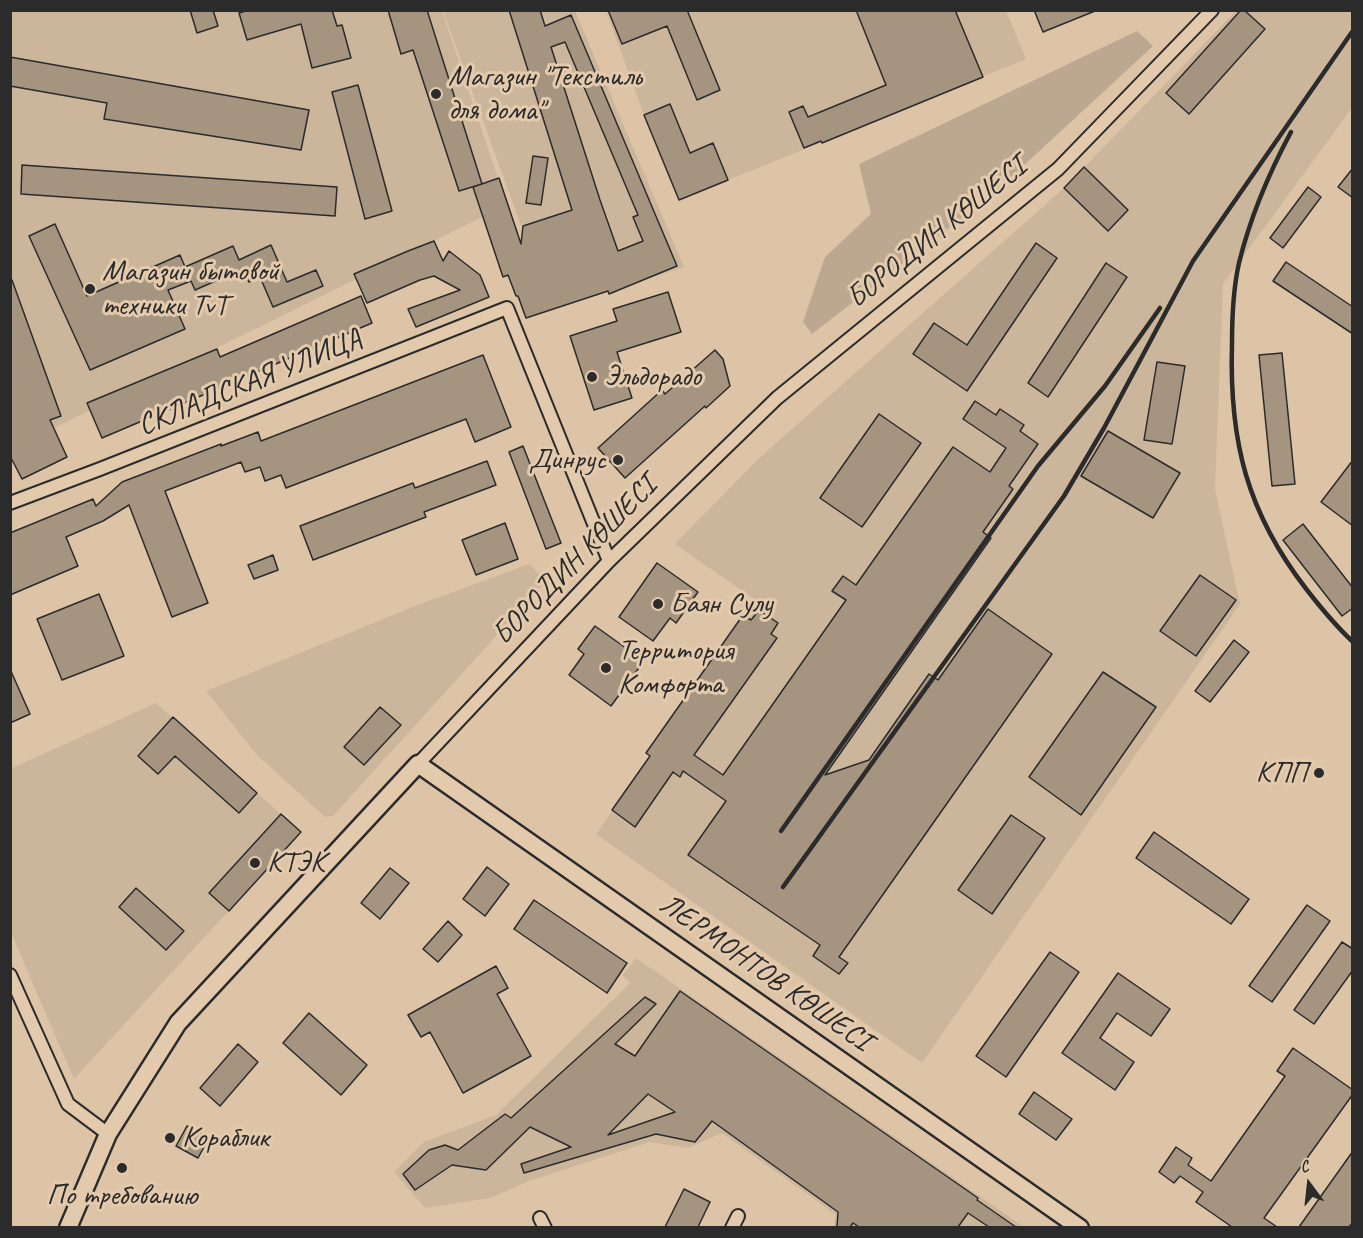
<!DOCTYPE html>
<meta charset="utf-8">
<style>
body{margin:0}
#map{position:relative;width:1363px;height:1238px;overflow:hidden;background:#ddc4a7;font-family:Caveat,sans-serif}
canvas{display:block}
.frame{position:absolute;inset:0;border:12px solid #2b2b2b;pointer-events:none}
.north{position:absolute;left:1279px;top:1154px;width:60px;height:60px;-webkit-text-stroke:4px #e4caac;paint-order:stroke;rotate:345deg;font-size:16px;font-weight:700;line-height:24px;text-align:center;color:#2b2b2b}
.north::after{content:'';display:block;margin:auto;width:21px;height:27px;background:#2b2b2b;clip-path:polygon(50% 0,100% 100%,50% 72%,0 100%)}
</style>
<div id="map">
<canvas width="1363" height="1238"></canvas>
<div class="frame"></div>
<div class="north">С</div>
</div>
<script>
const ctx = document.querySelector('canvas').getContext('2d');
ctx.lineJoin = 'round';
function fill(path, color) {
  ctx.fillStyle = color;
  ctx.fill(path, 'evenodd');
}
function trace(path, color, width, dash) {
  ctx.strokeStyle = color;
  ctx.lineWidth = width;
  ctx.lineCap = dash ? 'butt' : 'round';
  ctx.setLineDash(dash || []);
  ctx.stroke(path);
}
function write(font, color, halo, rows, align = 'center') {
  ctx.font = font + ' Caveat,sans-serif';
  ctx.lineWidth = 6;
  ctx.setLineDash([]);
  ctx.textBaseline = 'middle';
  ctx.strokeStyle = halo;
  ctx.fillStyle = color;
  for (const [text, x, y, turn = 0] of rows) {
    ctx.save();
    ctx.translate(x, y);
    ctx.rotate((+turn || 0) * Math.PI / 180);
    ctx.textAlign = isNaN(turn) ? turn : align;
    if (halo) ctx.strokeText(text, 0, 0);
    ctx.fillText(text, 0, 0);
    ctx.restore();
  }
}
fill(new Path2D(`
 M10,11h432l65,194 -471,232 -25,-75z
 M443,11h132l109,256 -158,51 -14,-33 27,-10z
 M606,11h400l20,48 -347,141 -35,-85z
 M1236,11h116v97l-129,176 -8,205 25,115 -318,459 -326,-229 54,-78 -4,-3 108,-154 -79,-55 82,-84 307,-272z
 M529,564l17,17 -213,235 -8,1 -68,-62 -51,-64 212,-86z
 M156,703l145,129 -227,247 -63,-146 -1,-164z
 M636,958l388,269h-190l1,-13 -113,-81 -34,15 -38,-6 -118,38 -42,18 -65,10 -31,-36 30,-30 72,-27 134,-132 -7,-8z`), '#ccb69b');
fill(new Path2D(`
 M1137,31l16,15 -159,147 -182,141 -9,-12 22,-65 46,-43 -12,-50z`), '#bca890');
const building = new Path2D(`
 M190,10h23l5,16 -21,7z
 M249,10h83l5,16 5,-1 9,33 -39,10 -11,-44 -54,16 -8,-27z
 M388,10h39l55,174 -23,7 -46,-141 -12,4z
 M509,10h31l5,16 26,-11 106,251 -68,28 -1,-3 -82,27 -8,-22h-2l-8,-21 -5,2 -30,-90 26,-9 22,66 2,-18 49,-16zM565,42l73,173 -5,2 10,24 -25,10 -18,-51 -49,-153z
 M608,10h79l33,80 -23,10 -30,-74 -45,18z
 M856,10h99l28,67 -161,66 -1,-2 -17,7 -15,-36 14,-6 5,11 78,-32z
 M1034,10h60l1,1 -52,21z
 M1241,10h3l21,19 -76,85 -23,-21z
 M10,57l299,53 -8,40 -197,-31 3,-16 -97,-17z
 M358,85l34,126 -27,8 -33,-127z
 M670,104l20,49 23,-10 15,37 -49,20 -35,-85z
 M533,156l15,2 -7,47 -15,-2z
 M22,165l315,22 -2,29 -314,-22z
 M1084,167l44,43 -20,21 -44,-43z
 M1353,168v30l-15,-11z
 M1308,187l13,10 -38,51 -13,-10z
 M55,224l32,72 93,-41 5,12 48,-21 6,14 32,-15 16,37 29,-12 7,16 -50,21 -13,-30 -11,5 -6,-13 -48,21 -4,-9 -23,9 17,39 -95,41 -61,-134z
 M434,241l9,20 6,-10 31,24 9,22 -73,30 -8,-18 52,-19 -26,-14 -14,4 -53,23 -13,-29 54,-23z
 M1036,243l21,15 -90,133 -54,-37 21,-31 33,22z
 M1286,262l67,45v27l-80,-53z
 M1106,263l21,14 -79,120 -20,-14z
 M10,280h2l49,136 -11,4 17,37 -45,22 -12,-23z
 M668,292l13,40 -64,20 15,46 -38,12 -24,-74 47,-15 -4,-12z
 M361,296l11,27 -270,115 -15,-35 130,-54 3,8z
 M715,350l8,9 7,27 -24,22 -1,-2 -80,72 -27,-30 64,-58 3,4z
 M1282,353l13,131 -23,2 -13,-131z
 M483,355l28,72 -36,15 -9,-23 -180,69 -5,-13 -16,6 -5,-14 -15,5 -4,-10 -76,29 43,112 -36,14 -43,-112 -26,16 -37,16 12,29 -68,29v-62l83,-34 3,7 26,-24 99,-38v2l37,-14 3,9z
 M1157,362l28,4 -13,78 -28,-4z
 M975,401l21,14 4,-6 24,16 -4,6 18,13 -29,42 4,3 -30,43 8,6 -166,237 44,-15 60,-86 9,6 50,-71 64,45 -213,303 9,6 -9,11 -26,-18 7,-11 -132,-90 38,-54 -43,-30 -3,6 -7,-5 -38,55 -23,-17 38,-54 -4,-3 97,-138 8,5 8,-10 19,13 -7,11 6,4 -83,117 29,20 123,-175 -14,-9 11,-15 13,9 97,-138 37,25 16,-24 -43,-29z
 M879,414l42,29 -59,84 -42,-29z
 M1108,431l72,42 -27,45 -72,-42z
 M523,446l38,97 -15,6 -37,-97z
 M1353,460v66l-32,-24z
 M487,461l9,24 -72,27 2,5 -113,43 -13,-34 113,-43 2,5z
 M505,523l13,36 -42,16 -14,-35z
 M1303,524l50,64v20l-11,8 -59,-76z
 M273,555l5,15 -24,9 -6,-14z
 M657,563l41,29 -22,31 -6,-5 -17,23 -34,-24z
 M1200,575l36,25 -40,56 -36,-25z
 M99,594l25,62 -62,24 -25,-61z
 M595,626l49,35 -33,45 -42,-31 15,-21 -6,-5z
 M1234,640l15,12 -39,50 -15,-11z
 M10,669l20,45 -20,9z
 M1103,672l53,35 -75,108 -52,-38z
 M380,707l21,18 -37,40 -20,-18z
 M173,717l84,76 -18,20 -64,-57 -17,18 -20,-18z
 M281,814l20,18 -72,79 -20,-18z
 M1011,815l34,23 -53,76 -34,-24z
 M1154,832l95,67 -18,25 -95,-66z
 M487,867l22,17 -24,32 -22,-17z
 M390,868l19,15 -29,36 -19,-16z
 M136,888l48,43 -18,19 -47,-43z
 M534,900l93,63 -20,30 -93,-64z
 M1307,905l23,16 -58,81 -23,-16z
 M448,921l14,14 -24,27 -15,-13z
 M1342,942l11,7v21l-39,54 -20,-14z
 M1050,952l29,20 -73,105 -30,-21z
 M496,966l12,22 -11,6 34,62 -68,37 -33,-61 -9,5 -13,-22z
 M1118,973l52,36 -19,27 -34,-23 -17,25 34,24 -19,28 -53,-37z
 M680,991l298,207 -1,2 39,27h-27l-21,-14 -10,14h-99l-6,-4 -3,4h-13l1,-15 -126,-91 -17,21 -39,-8 -132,39 -3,-9 50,-17 -41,-20 -44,43 -34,-5 -37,25 -12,-16 26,-24 16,-5 13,5 47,-36 6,4 134,-121 11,7 -41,40 20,12zM648,1094l27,18 -67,23z
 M309,1013l58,52 -26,30 -58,-52z
 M238,1044l20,18 -38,44 -20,-18z
 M1293,1048l60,42v4l-89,124 13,9h-45l-36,-25 7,-10 -23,-16 -6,7 -15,-11 17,-25 16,11 -4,7 23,16 74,-105 -8,-5z
 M1034,1092l38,27 -16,21 -37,-26z
 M187,1126l22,12 -11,20 -22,-12z
 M1353,1151v71l-4,5h-50z
 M684,1189l26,13 -12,25h-33z`);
fill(building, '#a59480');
trace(building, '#2b2b2b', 1.5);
const street = new Path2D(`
 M10,503l90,-34 407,-161 102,253
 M418,764l191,-203 168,-163 281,-229 154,-159
 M10,975l58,129 40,30
 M540,1218l5,10
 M732,1228l6,-12`);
const secondary = new Path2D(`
 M68,1228l40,-94 70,-111 240,-259 662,464`);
trace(street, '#2b2b2b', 16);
trace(secondary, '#2b2b2b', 21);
trace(street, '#e4caac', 12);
trace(secondary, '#e4caac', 16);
trace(new Path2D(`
 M1291,132c-22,41 -41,86 -52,131 -6,26 -7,54 -7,81 -3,97 15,169 75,246 14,18 29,36 45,51
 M781,831l257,-365 67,-80 55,-78
 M783,887l281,-391 40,-68 89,-167 159,-229`), '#2b2b2b', 4.5);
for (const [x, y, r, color] of [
 [436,94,6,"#2b2b2b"],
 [90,289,6,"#2b2b2b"],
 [592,377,6,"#2b2b2b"],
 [618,460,6,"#2b2b2b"],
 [658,604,6,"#2b2b2b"],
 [606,668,6,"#2b2b2b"],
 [1319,773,6,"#2b2b2b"],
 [255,863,6,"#2b2b2b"],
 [170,1138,6,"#2b2b2b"],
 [122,1168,6,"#2b2b2b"]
]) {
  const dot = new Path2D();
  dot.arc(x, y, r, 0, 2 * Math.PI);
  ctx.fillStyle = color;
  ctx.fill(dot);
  trace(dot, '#e4caac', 2);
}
write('30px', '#2b2b2b', '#e4caac', [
 ["Магазин \"Текстиль",448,77],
 ["для дома\"",448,111],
 ["Магазин бытовой",102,272],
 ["техники TvT",102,306],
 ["Эльдорадо",604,377],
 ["Динрус",606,460,"right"],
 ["Баян Сулу",670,604],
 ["Территория",618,651],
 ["Комфорта",618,685],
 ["КПП",1307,773,"right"],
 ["КТЭК",267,863],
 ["Кораблик",182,1138],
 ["По требованию",122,1196,"center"]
], 'left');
write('30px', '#2b2b2b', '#e4caac', [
 ["БОРОДИН КӨШЕСІ",937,233,-39],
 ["СКЛАДСКАЯ УЛИЦА",250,383,-22],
 ["БОРОДИН КӨШЕСІ",575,561,-46],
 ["ЛЕРМОНТОВ КӨШЕСІ",765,973,35]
]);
</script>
